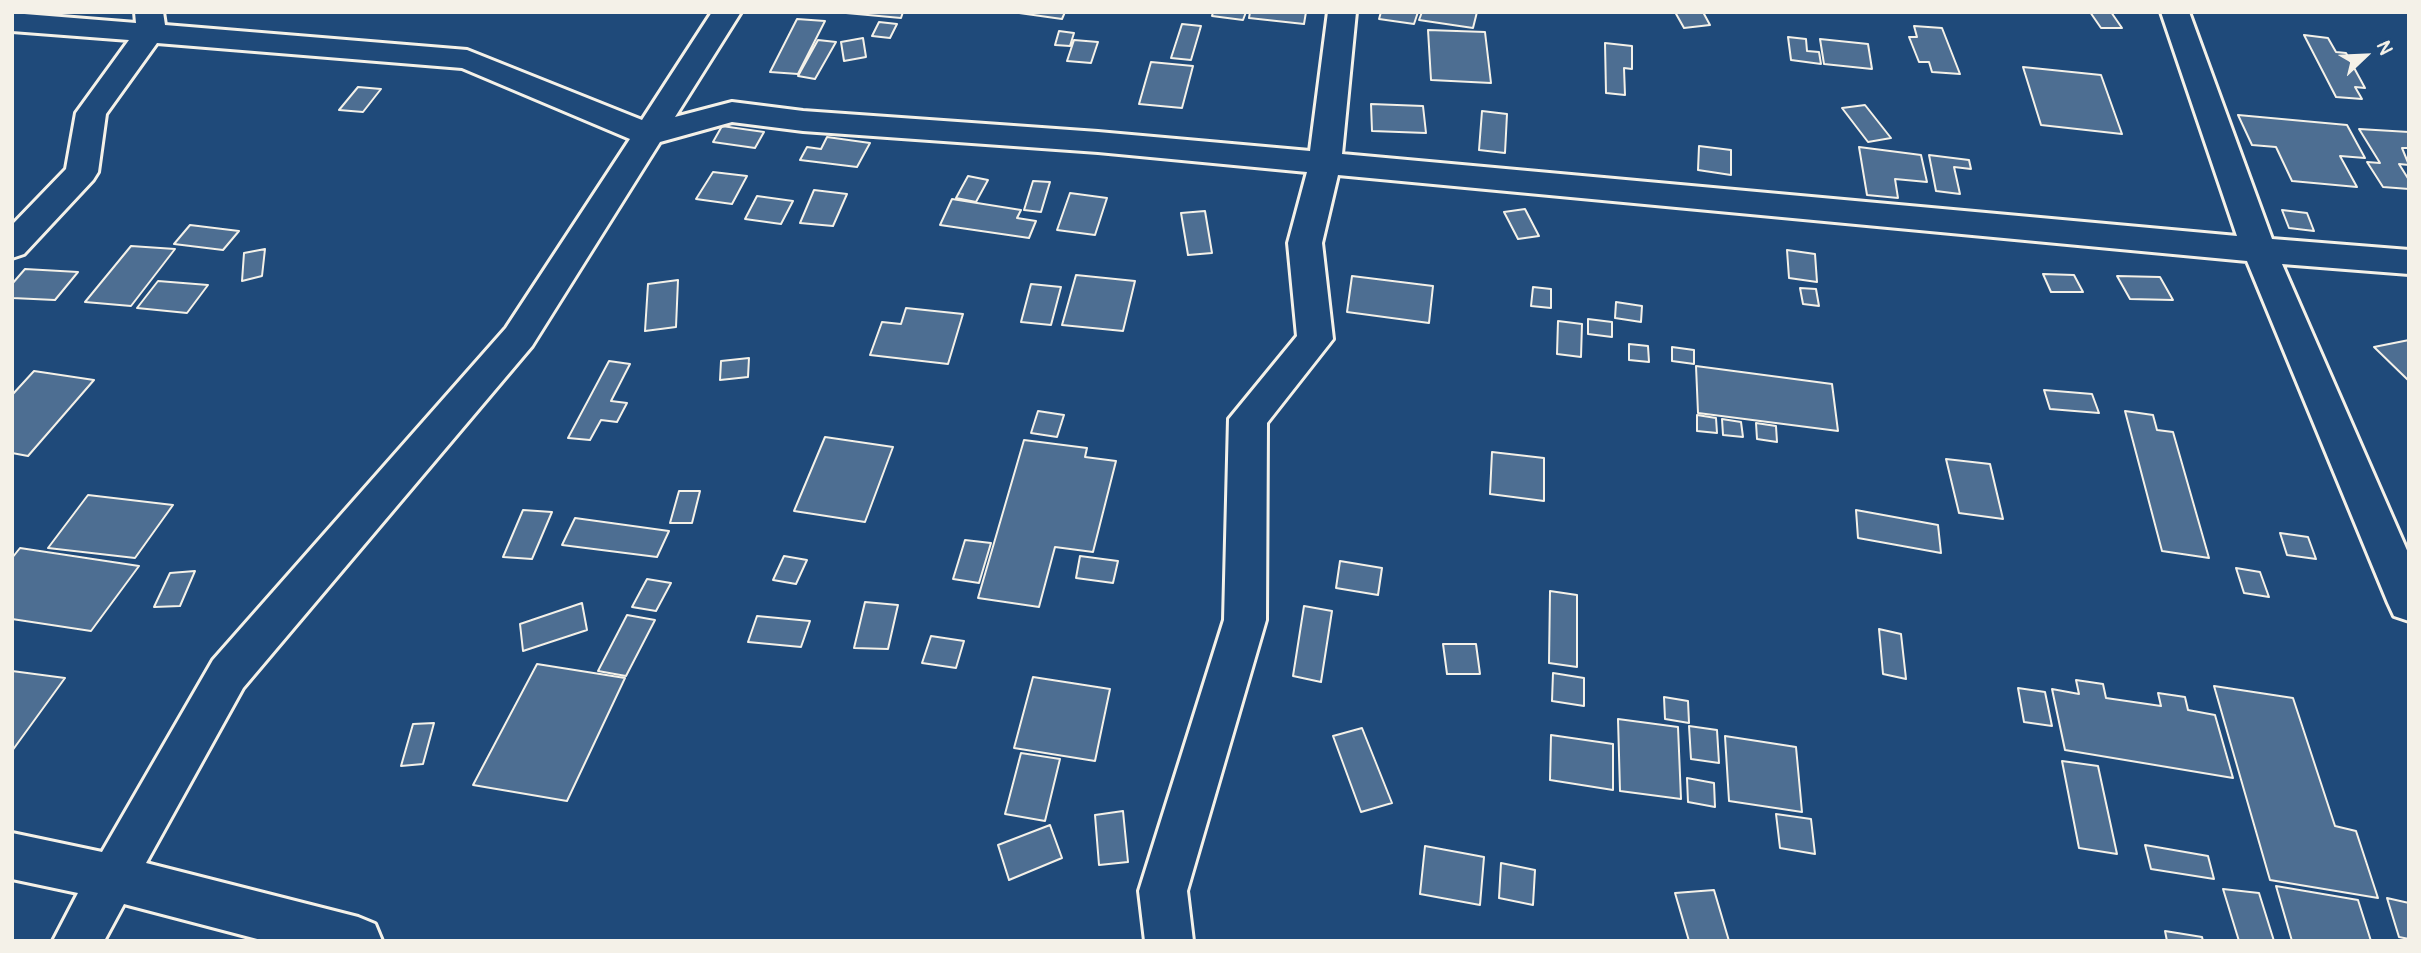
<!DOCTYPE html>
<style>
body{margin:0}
#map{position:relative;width:2421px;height:953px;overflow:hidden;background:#1f4a7a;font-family:Pangolin,sans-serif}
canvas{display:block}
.frame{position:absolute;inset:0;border:14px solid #f4f1e8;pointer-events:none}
.north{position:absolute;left:2330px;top:21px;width:70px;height:70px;-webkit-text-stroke:5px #1f4a7a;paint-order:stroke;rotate:67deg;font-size:19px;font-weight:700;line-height:28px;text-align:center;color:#f4f1e8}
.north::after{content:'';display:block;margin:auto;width:24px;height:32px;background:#f4f1e8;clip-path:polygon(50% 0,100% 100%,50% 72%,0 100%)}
</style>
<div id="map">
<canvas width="2421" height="953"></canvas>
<div class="frame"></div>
<div class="north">N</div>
</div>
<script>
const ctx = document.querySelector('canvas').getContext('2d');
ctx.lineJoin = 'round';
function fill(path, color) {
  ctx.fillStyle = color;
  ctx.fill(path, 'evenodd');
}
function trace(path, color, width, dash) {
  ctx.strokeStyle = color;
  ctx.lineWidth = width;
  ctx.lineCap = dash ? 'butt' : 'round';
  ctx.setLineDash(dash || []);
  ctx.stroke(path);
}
const building = new Path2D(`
 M835,12h68l-2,6z
 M1012,12h53l-3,7z
 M1213,12h33l-3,8 -31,-4z
 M1250,12h56l-2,12 -55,-6z
 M1381,12h37l-4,12 -35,-5z
 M1422,12h55l-4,16 -54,-8z
 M1675,12h28l7,13 -26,3z
 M2090,12h21l11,16h-21z
 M797,19l28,2 -27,53 -28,-2z
 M879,22l18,2 -7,14 -18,-2z
 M1182,24l19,2 -10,34 -20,-2z
 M1914,26l28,2 18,46 -28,-2 -3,-10h-10l-10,-25h8z
 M1428,30l57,2 6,51 -60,-3z
 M1059,31l15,2 -4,13 -15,-1z
 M2304,35l24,3 8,14 10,1 19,35 -10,-1 7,12 -26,-2z
 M1788,37l18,2 1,12 12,1 2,12 -30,-4z
 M863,38l3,19 -22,4 -3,-19z
 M1820,39l48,5 4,25 -48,-5z
 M818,40l18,2 -21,37 -17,-3z
 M1074,40l24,2 -7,21 -24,-2z
 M1605,43l27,3v23l-8,-1 1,27 -19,-2z
 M1151,62l42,4 -11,42 -43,-4z
 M2023,67l78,8 21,59 -81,-9z
 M358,87l23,2 -18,23 -24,-2z
 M1371,104l52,2 3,27 -54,-2z
 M1865,105l26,33 -23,4 -26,-34z
 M1482,111l25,3 -2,39 -26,-3z
 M2238,115l109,10 18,33 -25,-2 17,31 -65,-6 -16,-34 -24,-2z
 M722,126l42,6 -9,16 -42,-6z
 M2359,129l50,3v16h-7l7,17 -10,-1 10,16v9l-26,-2 -16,-25 13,1z
 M827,137l43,6 -13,24 -57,-7 7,-13 14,2z
 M1699,146l32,4v25l-33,-5z
 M1859,147l62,8 6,27 -32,-3 3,19 -31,-3z
 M1929,155l40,5 2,9 -17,-2 6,27 -24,-3z
 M713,172l34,4 -15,28 -36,-5z
 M968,176l20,4 -12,22 -20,-4z
 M1033,181l17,1 -9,30 -17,-2z
 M814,190l33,4 -14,32 -33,-3z
 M1070,193l37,5 -12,37 -38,-5z
 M757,196l36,5 -12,23 -36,-5z
 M952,199l69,11 -4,8 19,3 -7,17 -89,-13z
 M1525,209l14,27 -21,3 -14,-27z
 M2282,210l25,3 7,18 -25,-3z
 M1205,211l7,42 -24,2 -7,-42z
 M190,225l49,6 -16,19 -49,-6z
 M131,246l44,3 -44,57 -46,-4z
 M265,249l-3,27 -20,5 2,-28z
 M1787,250l28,4 2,28 -28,-4z
 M25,269l53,3 -23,28 -43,-2v-14z
 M2043,274l31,1 9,17h-32z
 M1076,275l59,6 -12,50 -61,-6z
 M1352,276l81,10 -4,37 -82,-11z
 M2117,276l43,1 13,23 -43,-1z
 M678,280l-2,47 -31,4 3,-47z
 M158,281l50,4 -21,28 -50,-5z
 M1031,284l30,3 -10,38 -30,-3z
 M1533,287l18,2v19l-20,-2z
 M1800,288l16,1 3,17 -16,-2z
 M1616,302l26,4 -1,16 -26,-4z
 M906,308l57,6 -15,50 -78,-9 12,-33 19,2z
 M1588,319l24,3v15l-24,-3z
 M1558,321l24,3 -1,33 -24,-3z
 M2409,340v41l-35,-34z
 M1629,344l19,2 1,16 -20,-2z
 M1672,347l22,3v14l-22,-3z
 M749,358l-1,19 -28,3 1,-19z
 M609,361l21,3 -19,37 16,2 -10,19 -16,-2 -11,20 -22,-2z
 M1696,366l136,18 6,47 -140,-18z
 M34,371l60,9 -66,76 -16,-3v-58z
 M2044,390l48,4 7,19 -49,-4z
 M1038,411l26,4 -7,22 -26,-4z
 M2125,411l28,4 4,15 16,2 36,126 -47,-7z
 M1697,415l19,3 1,15 -20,-2z
 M1722,419l19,3 2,15 -20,-2z
 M1756,423l20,3 1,16 -20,-3z
 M825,437l68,10 -28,75 -71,-11z
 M1024,440l63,8 -2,9 31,4 -23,91 -38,-5 -16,60 -61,-9z
 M1492,452l52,6v43l-54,-7z
 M1946,459l44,5 13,55 -44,-6z
 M679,491h21l-8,32h-22z
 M88,495l85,10 -38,53 -87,-10z
 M523,510l29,2 -20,47 -29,-2z
 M1856,510l82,15 3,28 -83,-15z
 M575,518l94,13 -12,26 -95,-12z
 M2280,533l28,4 8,22 -29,-4z
 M965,540l26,3 -12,40 -26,-4z
 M20,548l119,18 -48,65 -79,-12v-61z
 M784,556l23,4 -11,24 -23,-4z
 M1080,556l38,5 -5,22 -37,-5z
 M1340,561l42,7 -4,27 -42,-7z
 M2236,568l24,4 9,25 -25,-4z
 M195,571l-15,35 -26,1 16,-34z
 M647,579l24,4 -15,28 -24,-4z
 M1550,591l27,4v72l-28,-4z
 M865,602l33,3 -10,44 -34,-1z
 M582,603l5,27 -64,21 -3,-27z
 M1304,606l28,5 -11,71 -28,-6z
 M627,615l28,5 -29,56 -28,-5z
 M757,616l53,5 -9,26 -53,-5z
 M1879,629l22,5 5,45 -23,-5z
 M931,636l33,5 -8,27 -34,-5z
 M1443,644h33l4,30h-33z
 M537,664l88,14 -58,123 -94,-16z
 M12,671l53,7 -53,73z
 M1553,673l31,5v28l-32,-5z
 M1033,677l77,12 -15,72 -81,-13z
 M2076,680l27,4 3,14 55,8 -3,-13 27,4 3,13 27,5 18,63 -168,-28 -13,-61 27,5z
 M2214,686l79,12 42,128 21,5 22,67 -108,-18z
 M2018,688l27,4 7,34 -28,-4z
 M1664,697l24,4 1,22 -24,-4z
 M1618,719l60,8 3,72 -61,-8z
 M434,723l-11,41 -22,2 12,-42z
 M1689,726l28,4 2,33 -28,-4z
 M1362,728l30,75 -31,9 -28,-76z
 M1551,735l62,9v46l-63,-10z
 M1725,736l71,11 6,65 -73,-11z
 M1021,753l39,6 -15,62 -40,-7z
 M2062,761l36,5 19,88 -38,-6z
 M1687,778l27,5 1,24 -27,-5z
 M1123,811l5,51 -29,3 -4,-50z
 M1776,814l35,5 4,35 -35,-6z
 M1050,825l12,33 -53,22 -11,-35z
 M2145,845l63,11 6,23 -63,-10z
 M1425,846l59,11 -4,48 -60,-11z
 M1501,863l34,7 -2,35 -34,-7z
 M2276,886l82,14 13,41h-79z
 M2223,889l36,4 15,48h-35z
 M1714,890l15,51h-40l-14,-48z
 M2387,898l22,5v36l-10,-2z
 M2165,931l37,6 1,4h-36z`);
fill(building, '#4d6e92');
trace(building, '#f4f1e8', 2);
const minor = new Path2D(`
 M135,12h28l2,13 302,25 175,70 70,-108h29l-66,105 57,-15 71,9 295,21 212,19 18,-139h28l-14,142 895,82 -76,-224h28l83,227 137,11v24l-127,-10 127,291v66l-15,-5 -6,-13 -141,-342 -909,-86 -16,68 11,96 -66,84 -1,197 -79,271 6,50h-48l-6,-50 85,-271 5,-201 68,-83 -9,-93 19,-71 -209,-20 -295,-21 -71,-9 -72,20 -128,204 -289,342 -97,175 212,54 17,7 7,17h-117l-141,-37 -20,37h-51l25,-48 -66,-14v-46l90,19 111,-192 293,-332 124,-189 -168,-71 -305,-25 -51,71 -8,58 -5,8 -69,74 -12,4v-33l54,-56 10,-56 53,-73 -117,-9v-18l124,10z`);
trace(minor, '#f4f1e8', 6);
fill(minor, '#1f4a7a');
</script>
